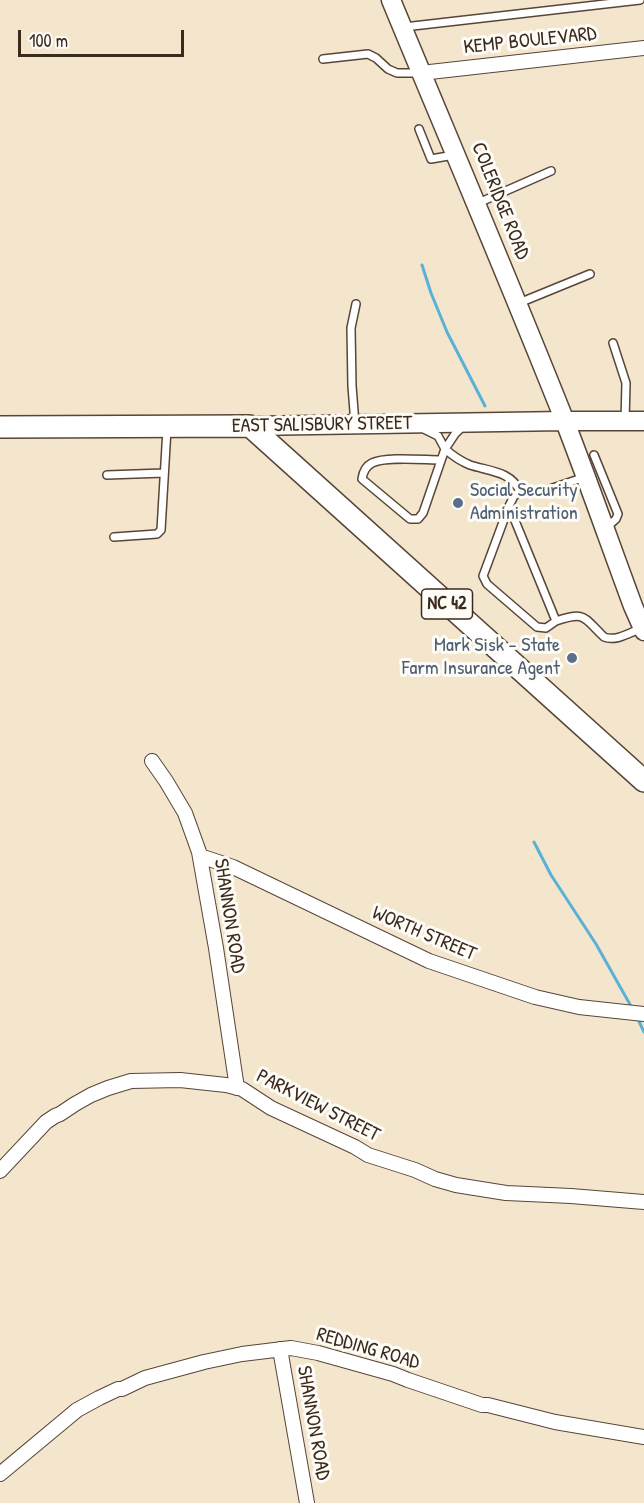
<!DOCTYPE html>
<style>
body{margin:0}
#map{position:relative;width:644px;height:1503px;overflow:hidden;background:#f4e5cd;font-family:"Patrick Hand",sans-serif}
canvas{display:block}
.scale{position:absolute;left:18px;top:30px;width:166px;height:27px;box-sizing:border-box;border:3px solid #3b2a1e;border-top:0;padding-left:8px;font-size:18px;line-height:21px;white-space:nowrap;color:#3b2a1e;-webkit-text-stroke:4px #fdfcf7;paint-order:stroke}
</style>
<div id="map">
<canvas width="644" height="1503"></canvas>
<div class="scale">100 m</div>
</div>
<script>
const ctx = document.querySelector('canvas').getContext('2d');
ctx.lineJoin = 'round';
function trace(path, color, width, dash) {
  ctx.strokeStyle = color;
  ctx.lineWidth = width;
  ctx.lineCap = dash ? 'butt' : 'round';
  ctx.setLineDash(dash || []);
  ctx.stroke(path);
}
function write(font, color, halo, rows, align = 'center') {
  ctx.font = font + ' "Patrick Hand",sans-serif';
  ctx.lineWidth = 6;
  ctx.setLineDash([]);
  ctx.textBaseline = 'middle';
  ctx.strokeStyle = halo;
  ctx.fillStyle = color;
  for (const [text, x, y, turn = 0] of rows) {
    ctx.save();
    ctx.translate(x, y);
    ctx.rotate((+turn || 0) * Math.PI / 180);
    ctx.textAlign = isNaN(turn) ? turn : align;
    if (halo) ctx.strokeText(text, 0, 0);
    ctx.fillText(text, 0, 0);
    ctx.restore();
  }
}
trace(new Path2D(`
 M422,265l9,28 16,39 38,74
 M534,842l17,33 45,69 36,64
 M637,1017l7,15`), '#59b2d6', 3);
const lane = new Path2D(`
 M404,27l236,-27
 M323,59l45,-5 8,4 12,11 9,4h22
 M419,129l12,30 23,-4
 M476,204l75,-33
 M519,303l71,-29
 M613,343l13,40 -1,38
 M355,424l-3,-38 -1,-58 5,-24
 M424,429l14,7 7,13 10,-15 9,-9
 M594,455l24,59 -2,5 -10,9
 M441,460c-17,0 -55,-4 -69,3 -6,3 -9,9 -10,16l48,40h8l5,-6 22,-64c8,7 15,12 25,16 18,6 42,6 50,27
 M107,475l57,-2
 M585,477l-44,15h-21l-6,4 -5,10 47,115c30,-10 27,-4 48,16 12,5 27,-5 38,-9
 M509,506l-26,70 4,8 50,43 9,1 10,-7
 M114,537l43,-3 4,-4 6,-101`);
const street = new Path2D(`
 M421,73l223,-25
 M152,761l14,20 19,32 14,39 17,96 21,140
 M200,856l33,11 196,94 106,36 44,10 65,7
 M0,1171l46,-49 9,-6 5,-2 15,-10 16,-9 17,-7 23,-7 49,-1 46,5 16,4 29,19 84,39 13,8 47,15 20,9 21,6 50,8 65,3 73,6
 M280,1349l27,154
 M0,1474l77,-64 22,-12 19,-9h4l23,-11 59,-16 38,-8 49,-6 27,5 75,21 15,6 74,25h6l67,17 89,15`);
const secondary = new Path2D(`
 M391,0c58,140 117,278 173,419 24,62 46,125 69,187l11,25
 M250,426l314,-5h80`);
const primary = new Path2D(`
 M0,427l250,-1 394,355`);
trace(lane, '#574638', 10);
trace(street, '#574638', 16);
trace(secondary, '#574638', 21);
trace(primary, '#574638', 24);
trace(lane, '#fff', 7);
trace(street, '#fff', 14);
trace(secondary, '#fff', 18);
trace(primary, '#fff', 21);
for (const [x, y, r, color] of [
 [458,503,6,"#5c6f8a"],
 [572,658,6,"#5c6f8a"]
]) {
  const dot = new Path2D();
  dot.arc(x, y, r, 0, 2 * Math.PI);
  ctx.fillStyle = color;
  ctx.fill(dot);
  trace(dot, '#fdfcf7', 2);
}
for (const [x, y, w] of [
 [447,604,51]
]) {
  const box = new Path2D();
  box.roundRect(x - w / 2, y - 15, w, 30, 4.5);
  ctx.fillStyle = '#fdfcf7';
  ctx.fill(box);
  trace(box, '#3b2a1e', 1.5);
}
write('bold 18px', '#3b2a1e', null, [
 ["NC 42",447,604]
]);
write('20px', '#3b2a1e', '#fdfcf7', [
 ["KEMP BOULEVARD",530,41,-6],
 ["COLERIDGE ROAD",500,201,68],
 ["EAST SALISBURY STREET",322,425,-1],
 ["SHANNON ROAD",229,916,81],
 ["WORTH STREET",424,934,23],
 ["PARKVIEW STREET",318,1106,27],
 ["REDDING ROAD",368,1349,16],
 ["SHANNON ROAD",313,1423,80]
]);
write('20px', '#4e5e75', '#fdfcf7', [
 ["Social Security",470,491],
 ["Administration",470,514],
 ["Mark Sisk - State",560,646,"right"],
 ["Farm Insurance Agent",560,669,"right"]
], 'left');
</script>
